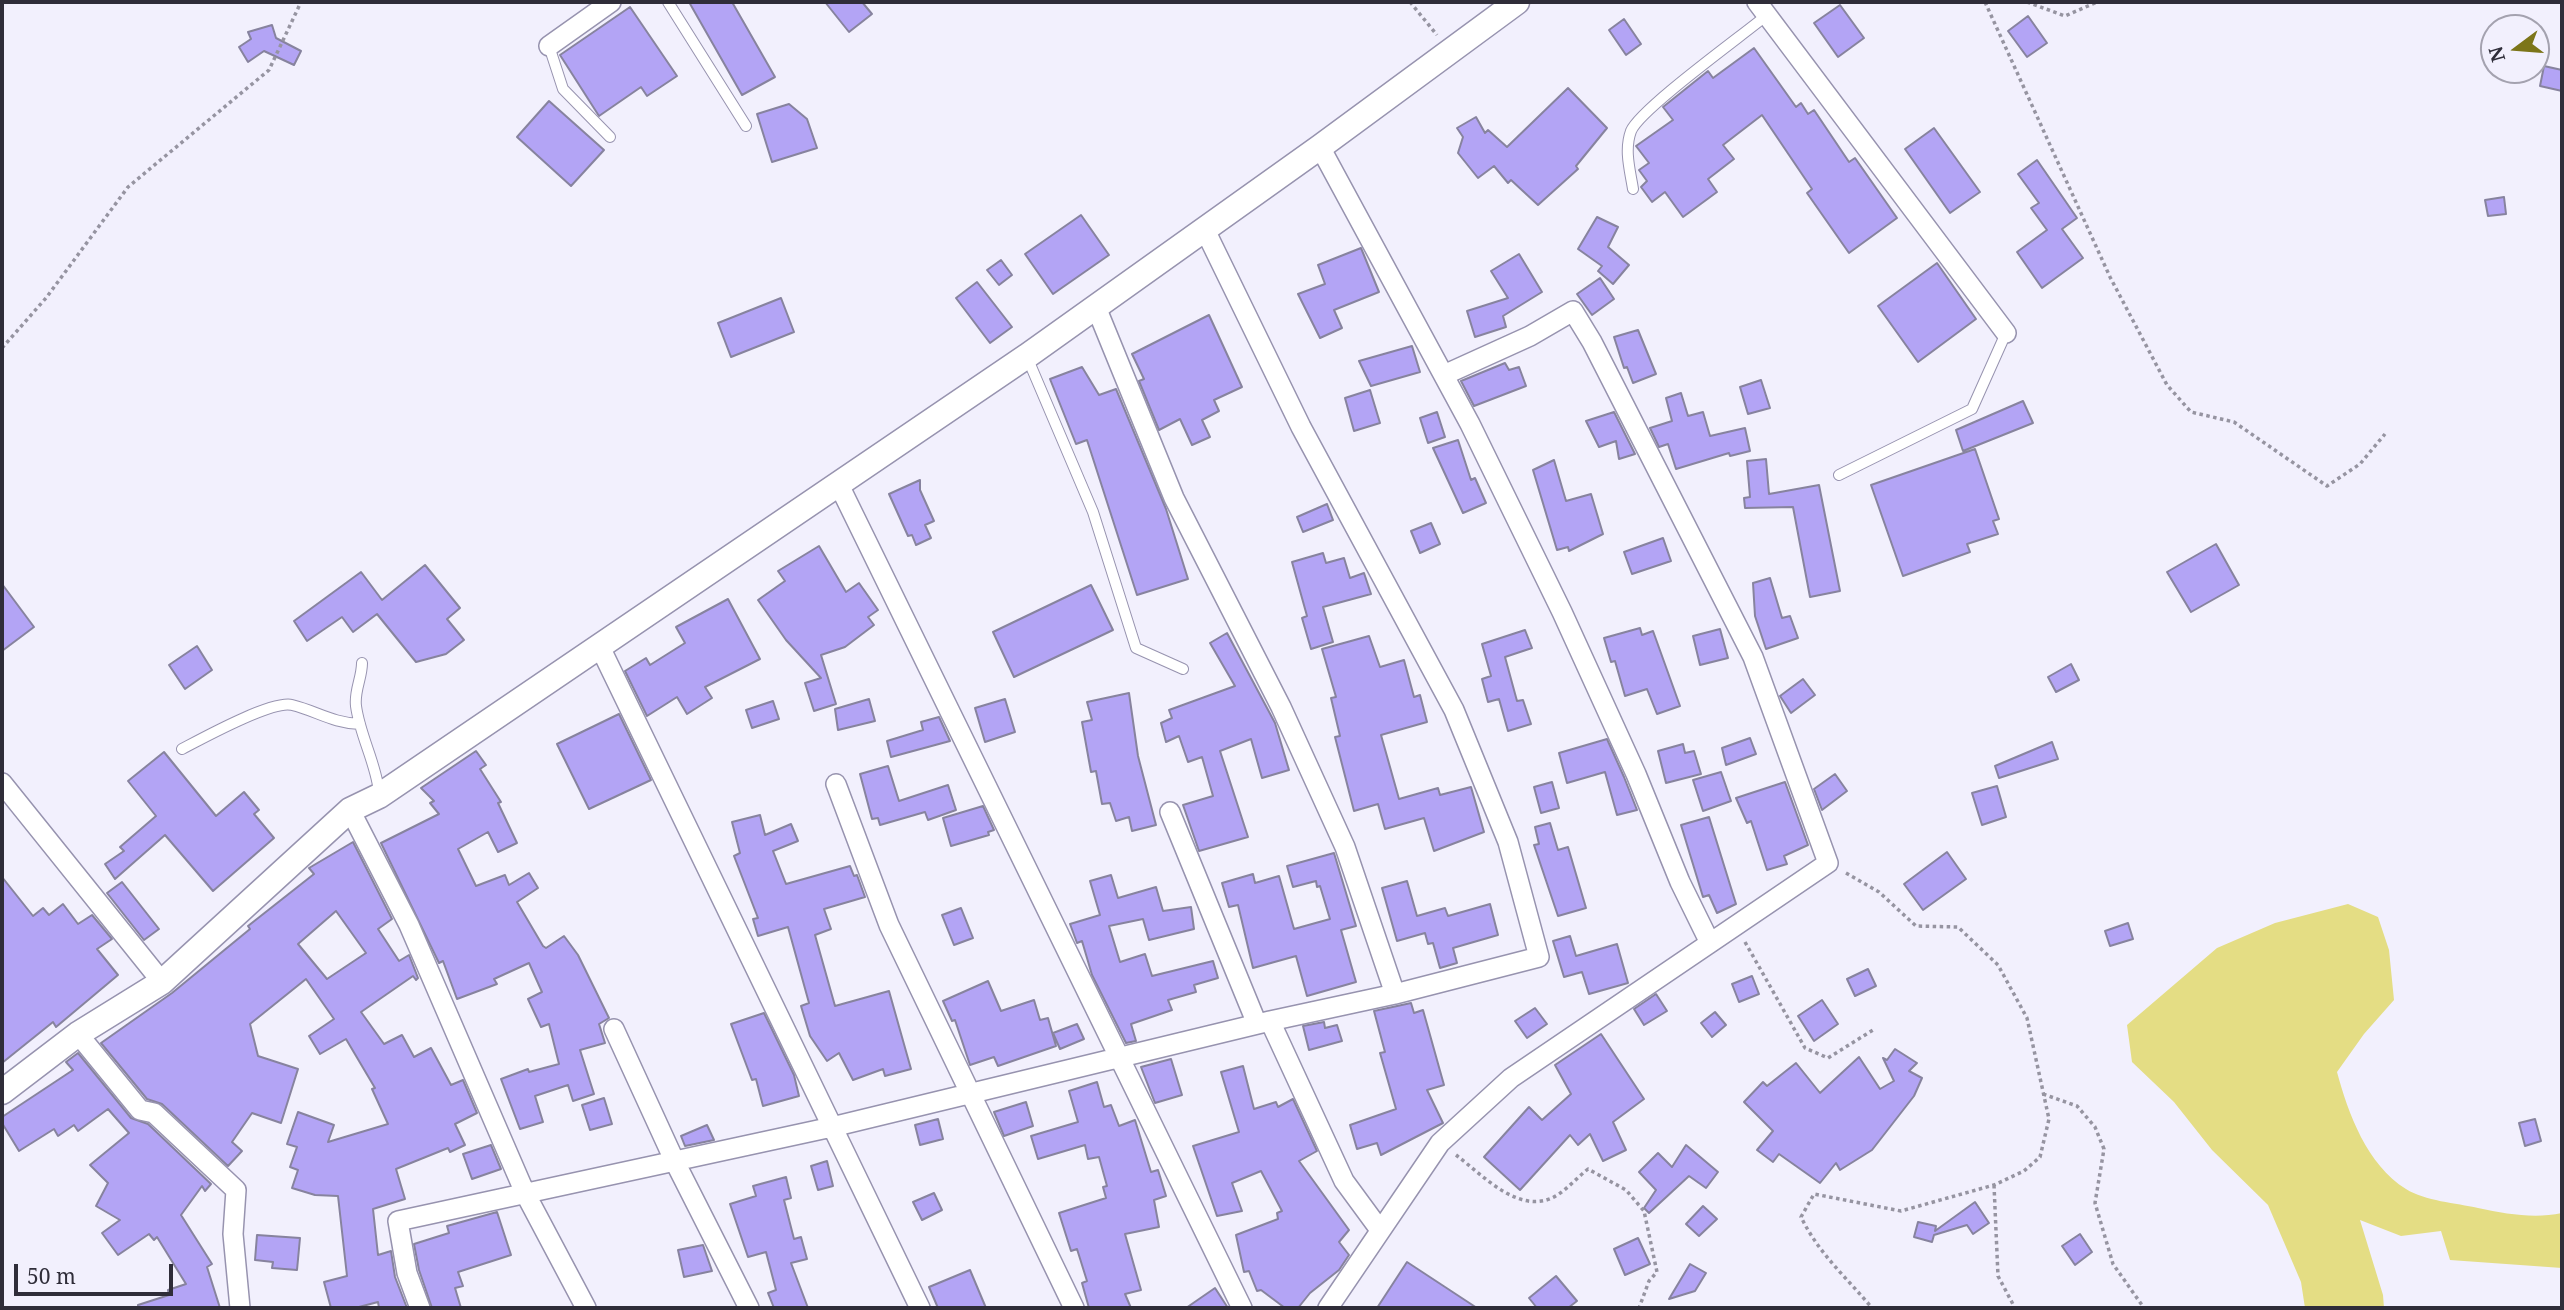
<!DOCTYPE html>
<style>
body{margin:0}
#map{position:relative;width:2564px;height:1310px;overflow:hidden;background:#f2f0fd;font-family:"Noto Serif",serif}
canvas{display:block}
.frame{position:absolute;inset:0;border:4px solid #2f2d39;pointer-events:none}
.north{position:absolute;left:2480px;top:14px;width:70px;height:70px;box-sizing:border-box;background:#f2f0fd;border:2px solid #a4a2af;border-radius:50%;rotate:254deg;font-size:19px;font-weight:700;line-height:28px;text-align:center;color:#2f2d39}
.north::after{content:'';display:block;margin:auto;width:24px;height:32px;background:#7c7519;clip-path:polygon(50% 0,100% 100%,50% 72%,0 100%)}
.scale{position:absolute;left:14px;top:1264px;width:159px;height:32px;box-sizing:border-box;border:4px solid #2f2d39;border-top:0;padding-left:9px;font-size:21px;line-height:24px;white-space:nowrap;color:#2f2d39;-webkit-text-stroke:5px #f2f0fd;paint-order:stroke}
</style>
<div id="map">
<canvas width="2564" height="1310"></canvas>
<div class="frame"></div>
<div class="north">N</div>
<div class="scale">50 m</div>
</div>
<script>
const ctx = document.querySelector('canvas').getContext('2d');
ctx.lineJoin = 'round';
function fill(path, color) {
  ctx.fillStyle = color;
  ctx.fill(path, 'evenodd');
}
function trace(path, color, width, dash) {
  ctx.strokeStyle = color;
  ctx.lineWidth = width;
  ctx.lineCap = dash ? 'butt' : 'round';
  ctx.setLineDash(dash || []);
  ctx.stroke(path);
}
fill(new Path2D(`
 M2348,904l30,13 11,33 5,50 -30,34 -27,38c11,41 30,93 69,117 19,12 50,14 72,19 29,6 56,11 84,5v55l-112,-8 -9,-29 -40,5 -41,-16 23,75 1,13h-79l-4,-26 -33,-77 -56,-55 -38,-48 -42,-40 -5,-37 90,-77 58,-25z`), '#e4dd84');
const building = new Path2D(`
 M689,2h43l43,75 -33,18z
 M825,2h37l10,12 -23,18z
 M1840,5l24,33 -26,19 -24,-34z
 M630,7l47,69 -30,20 -6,-9 -42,29 -39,-61z
 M2028,16l19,27 -20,14 -19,-26z
 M1624,19l17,25 -15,11 -17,-25z
 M272,25l4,13 25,13 -7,14 -30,-14 -16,11 -9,-15 12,-8 -3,-7z
 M1754,48l42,59 5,-4 7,11 6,-4 35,52 6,-4 42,60 -48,35 -42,-60 5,-4 -50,-74 -39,30 11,14 -26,20 9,13 -34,25 -18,-25 -13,10 -11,-15 6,-6 -8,-11 10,-7 -13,-17 37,-26 -10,-13 45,-36 5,7z
 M2544,66l18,4v21l-22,-5z
 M1568,88l39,40 -31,38 2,3 -40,36 -27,-25 -3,3 -14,-17 -16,12 -20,-25 5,-16 -6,-9 19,-11 9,16 3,-3 19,17z
 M549,101l55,49 -33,36 -54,-49z
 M789,104l18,15 10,29 -45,14 -15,-48z
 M1934,128l46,64 -30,21 -45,-64z
 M2037,160l40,58 -15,11 21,29 -41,30 -25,-36 30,-22 -16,-22 8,-5 -21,-29z
 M2504,197l2,17 -18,2 -3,-16z
 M1081,215l28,40 -56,39 -28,-40z
 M1597,217l21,10 -10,20 21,18 -16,19 -15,-13 4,-5 -24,-17z
 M1361,248l18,44 -45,18 8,18 -22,10 -22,-44 27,-10 -7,-19z
 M1519,254l23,38 -39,24 3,11 -31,10 -8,-26 41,-13 -17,-27z
 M1001,260l11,15 -13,10 -12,-15z
 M1937,263l39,56 -58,43 -40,-56z
 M1600,278l14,21 -22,16 -15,-21z
 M977,282l35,45 -22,16 -34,-45z
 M781,298l13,34 -63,25 -13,-34z
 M1209,315l33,72 -28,13 5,11 -17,9 8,17 -18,8 -12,-26 -21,11 -20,-49 5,-2 -12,-25z
 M1638,330l18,44 -23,9 -6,-16 -3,1 -10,-31z
 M1412,346l8,26 -49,14 -12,-25z
 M1505,363l4,7 10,-3 7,19 -52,20 -13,-25z
 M1082,367l17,28 17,-6 50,120 22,70 -51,16 -50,-155 -11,4 -26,-65z
 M1761,380l9,28 -22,6 -8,-27z
 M1370,390l10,33 -26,8 -9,-33z
 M1681,393l7,23 15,-4 7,24 35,-8 5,23 -20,5 -1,-3 -53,16 -8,-25 -9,3 -9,-19 22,-7 -6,-23z
 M2023,401l10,22 -70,28 -7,-21z
 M1437,412l8,25 -17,6 -8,-25z
 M1614,412l21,42 -16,5 -3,-18 -17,6 -13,-26z
 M1458,440l13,40 4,-2 11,25 -23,10 -30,-65z
 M1975,449l24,70 -6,2 5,13 -31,10 3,8 -67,24 -32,-91z
 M1766,459l3,35 50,-9 21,106 -30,6 -17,-90 -48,1 -1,-10 6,-1 -3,-36z
 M1554,460l12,41 25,-7 12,40 -34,17 -1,-4 -11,3 -24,-80z
 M920,480v10l14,31 -9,4 6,13 -15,7 -4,-10 -4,1 -19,-42z
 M1327,504l6,16 -30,12 -6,-15z
 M1431,523l9,21 -20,9 -9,-22z
 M1663,538l8,23 -39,13 -8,-22z
 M2216,544l23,41 -48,27 -24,-40z
 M819,546l27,46 13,-9 19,27 -10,7 6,8 -29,22 -24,8 15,49 -22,7 -9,-28 16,-5 -35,-38 -28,-40 27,-19 -7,-10z
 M1323,553l3,10 18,-5 6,20 14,-5 7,21 -48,13 10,35 -22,7 -9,-31 5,-2 -15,-54z
 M425,565l35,43 -13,11 17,21 -18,14 -30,8 -39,-48 -24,18 -11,-15 -35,24 -13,-20 67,-49 21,28z
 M1770,578l12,40 8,-2 8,22 -32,11 -11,-33 -2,-33z
 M2,584l32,43 -32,24z
 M1091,585l22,45 -99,47 -21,-45z
 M728,599l32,60 -55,28 7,11 -25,16 -10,-17 -30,19 -22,-45 21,-13 4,7 35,-22 -9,-16z
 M1640,628l2,7 11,-4 27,75 -23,8 -10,-25 -22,7 -10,-35 -4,1 -7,-24z
 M1720,629l8,29 -28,7 -7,-29z
 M1525,630l7,18 -27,9 12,44 6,-1 8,24 -23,7 -9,-32 -11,3 -6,-23 9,-3 -9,-32z
 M1227,633l48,90 14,47 -27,8 -11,-39 -31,12 28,86 -49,14 -16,-46 30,-9 -11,-39 -14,5 -9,-26 -13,6 -5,-19 11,-5 -3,-8 66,-24 -25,-43z
 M1369,636l11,31 24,-7 10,37 6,-2 7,27 -46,13 18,64 39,-11 2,7 31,-8 13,45 -50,19 -10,-33 -39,11 -7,-25 -24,7 -19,-74 5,-1 -9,-38 5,-1 -14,-48z
 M197,646l15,24 -27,19 -16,-24z
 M2071,664l8,16 -23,12 -8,-15z
 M1803,679l12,16 -24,18 -11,-17z
 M1129,693l9,63 18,69 -24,6 -3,-14 -13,4 -6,-18 -8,1 -6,-33 -5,1 -9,-50 10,-2 -5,-18z
 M869,699l6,22 -37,9 -3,-21z
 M1005,699l10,33 -30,10 -10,-34z
 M773,701l6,18 -27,9 -6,-18z
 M619,714l32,66 -62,29 -32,-65z
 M939,717l11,24 -59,16 -4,-16 36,-11 -2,-8z
 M1750,738l6,16 -30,11 -4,-17z
 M1607,739l17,38 13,33 -20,5 -12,-43 -38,11 -8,-30z
 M2052,742l6,17 -59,19 -4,-12z
 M1683,744l2,9 9,-2 7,23 -35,9 -8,-32z
 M476,751l10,14 -6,4 21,33 -3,1 19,40 -19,9 -10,-20 -30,17 18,37 29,-11 4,10 20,-12 9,15 -21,14 26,44 3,2 18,-12 14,19 31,63 -10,6 6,19 -25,7 14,44 -21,7 -5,-16 -33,11 8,26 -23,7 -19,-50 27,-10 1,3 30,-8 -10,-40 -8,3 -13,-28 14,-7 -13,-29 -35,16 3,5 -40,15 -14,-38 -4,2 -58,-120 58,-29 -9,-11 4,-2 -13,-13z
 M164,752l52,64 28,-24 15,18 -5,4 20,24 -61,53 -48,-56 -50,44 -10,-15 19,-13 -4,-4 36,-31 -28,-35z
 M888,766l11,35 49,-16 8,25 -28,10 -3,-8 -45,13 -2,-7 -6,1 -12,-45z
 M1721,772l10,29 -28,10 -10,-31z
 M1835,774l12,17 -25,19 -8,-21z
 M1552,782l7,26 -18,5 -7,-26z
 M1785,782l23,63 -24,11 3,8 -20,6 -16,-49 -4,2 -11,-25z
 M1997,786l9,31 -24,8 -10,-32z
 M983,806l11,24 -6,2 1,3 -38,11 -8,-28z
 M760,815l5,20 26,-11 7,17 -25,10 13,33 64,-18 4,10 3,-1 8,22 -41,12 7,20 -16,6 20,71 54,-15 22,78 -26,7 -2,-7 -30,11 -14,-27 -12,8 -17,-25 -9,-30 8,-3 -21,-76 -30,9 -5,-17 5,-1 -24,-62 6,-3 -8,-31z
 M1709,817l27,87 -19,9 -8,-18 -6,2 -22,-72z
 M1550,823l8,27 10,-3 18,61 -28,8 -24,-71 5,-1 -4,-17z
 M353,842l39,77 -14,10 21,32 10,-6 9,23 -2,2 -3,-4 -52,36 23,32 18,-9 12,22 17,-9 20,37 12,-5 14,33 -22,11 10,21 -15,7 -2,-4 -52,21 9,30 -32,10 5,46 13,-4 4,26 12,31h-28l-1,-6 -23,6h-24l-7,-26 23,-6 -9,-80 -23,-1 -23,-7 6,-18 -8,-3 7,-20 -10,-3 11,-32 36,13 -6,17 60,-18 -16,-35 3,-1 -29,-49 -26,15 -11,-18 25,-17 -28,-40 -56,45 8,32 40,13 -17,54 -29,-10 -20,29 10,9 -14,15 -66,-62 -15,-5 -46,-56 71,-50 78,-64 -2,-3 66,-52 -5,-6zM336,911l30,42 -39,26 -29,-35z
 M1947,852l19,27 -43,31 -19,-26z
 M1334,853l22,73 -15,4 15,52 -49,14 -11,-40 -43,12 -15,-63 -9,2 -7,-24 31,-9 2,9 24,-7 15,53 36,-10 -10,-33 -3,1 -1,-6 -23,6 -6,-21z
 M1111,875l7,23 38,-11 7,24 28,-4 3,22 -45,11 -6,-21 -34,7 11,36 25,-8 7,22 61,-15 5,17 -24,7 2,7 -28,8 4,10 -41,14 5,17 -10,2 -34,-68 -10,-34 -5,2 -7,-19 30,-9 -10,-34z
 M2,877l31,39 10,-8 6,7 14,-11 15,20 14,-9 20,24 -15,10 21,26 -62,52 -3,-5 -51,41z
 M1407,881l10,35 28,-8 3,8 42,-12 8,31 -45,13 4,15 -17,5 -7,-25 -5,1 -3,-11 -28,8 -15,-53z
 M122,882l37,47 -15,11 -37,-47z
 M961,908l12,30 -19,7 -12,-30z
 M2128,923l5,16 -23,7 -5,-15z
 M1570,936l6,20 41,-12 11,39 -39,11 -7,-22 -18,5 -11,-36z
 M1868,969l8,17 -21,10 -8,-17z
 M1752,976l7,18 -20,8 -7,-18z
 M988,981l13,30 33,-11 6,20 8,-2 8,28 -58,20 -4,-9 -24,8 -15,-45 -3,1 -9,-20z
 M1656,994l11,17 -23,14 -10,-16z
 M1822,1000l16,24 -24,17 -16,-25z
 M1411,1003l3,10 9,-3 21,75 -17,5 16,33 -62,32 -4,-12 -20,6 -7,-24 46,-16 -16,-56 5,-1 -11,-41z
 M1535,1008l12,16 -20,14 -12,-17z
 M1715,1012l11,13 -14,12 -11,-14z
 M764,1013l30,62 5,21 -36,10 -7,-27 -4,1 -21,-56z
 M1324,1022l1,6 12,-3 5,16 -33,9 -6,-24z
 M1077,1024l7,15 -24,10 -7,-16z
 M1601,1034l43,65 -31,23 13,28 -23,11 -13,-27 -12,11 -8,-10 -50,55 -36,-33 45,-50 13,13 29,-26 -16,-29z
 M1895,1049l22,14 -8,8 13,7 -8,18 -42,54 -32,20 -4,-7 -16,20 -41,-29 -6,8 -16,-12 16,-19 -29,-29 19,-20 4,4 29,-23 24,30 39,-36 21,32 14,-8 -11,-23 4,2z
 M78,1053l53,65 17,6 63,60 -6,7 -3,-5 -21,29 31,49 -5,3 13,41h-82v-3l31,-10 -1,-5 18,-6 -29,-47 -3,3 -5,-6 -31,21 -16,-22 18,-13 -24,-14 12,-23 -18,-18 39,-32 -21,-24 -30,22 -4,-6 -16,11 -4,-7 -35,22 -17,-28v-6l71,-47 -7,-8z
 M1171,1059l11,36 -27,8 -14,-36z
 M1243,1066l11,43 22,-7 2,5 15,-8 24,52 -18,10 50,69 -10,12 10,13 -10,15 -29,23 -12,15h-13l-24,-18 -4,1 -8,-20 -5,1 -8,-37 42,-16 -1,-6 5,-2 -21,-40 -29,12 10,28 -25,5 -24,-70 46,-14 -18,-60z
 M1097,1082l7,25 7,-2 8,21 16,-6 16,52 7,-2 8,26 -12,4 5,27 -34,7 16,56 -16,4 6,14h-42l-7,-25 5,-2 -10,-32 -6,2 -12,-38 47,-15 -3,-11 4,-1 -8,-29 -11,2 -3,-14 -47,14 -7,-23 47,-14 -9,-31z
 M604,1098l8,26 -22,6 -8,-25z
 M1026,1102l7,24 -29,10 -10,-24z
 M938,1119l5,20 -23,6 -5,-20z
 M2535,1119l6,22 -16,5 -6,-23z
 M707,1125l7,15 -29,6 -4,-10z
 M491,1145l10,24 -29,10 -9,-25z
 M1686,1145l32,27 -12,16 -17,-12 -40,37 -5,-5 12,-18 -17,-18 19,-19 14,14z
 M827,1161l6,25 -15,4 -7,-24z
 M786,1177l5,21 -7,2 10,39 7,-2 6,22 -16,4 17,45h-34l-6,-15 8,-3 -10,-38 -18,5 -18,-53 26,-8 -3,-10z
 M934,1193l8,17 -20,10 -9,-18z
 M1975,1202l14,21 -16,11 -6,-9 -33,10 -2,7 -18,-5 4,-15 18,4 -1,5z
 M1703,1206l14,13 -18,17 -13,-12z
 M497,1212l14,43 -53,17 5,14 -8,2 6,20h-29l-13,-38 -5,-26 35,-11 -2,-7z
 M2080,1234l12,18 -17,13 -13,-19z
 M257,1235l43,3 -3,32 -25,-2 1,-6 -18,-2z
 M1638,1238l12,26 -25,11 -11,-26z
 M703,1245l9,26 -28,6 -6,-27z
 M1407,1262l70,46h-100z
 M1690,1264l16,9 -11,18 -26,8z
 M970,1270l16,38h-48l-9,-21z
 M1556,1276l21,25 -9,7h-31l-8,-10z
 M1215,1288l13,20h-42z`);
fill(building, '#b3a4f5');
trace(building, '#87839e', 2);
const service = new Path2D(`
 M668,2l78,124
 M549,46l14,43 47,48
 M1633,189c-3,-19 -9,-39 -2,-58 9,-22 112,-96 136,-116
 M1027,357l66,155 43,136 47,21
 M1839,475l133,-66 34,-76
 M362,663c0,15 -8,28 -6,43 4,30 20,57 23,86
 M182,749c21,-11 90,-49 110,-44 25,6 40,18 68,19`);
const minor = new Path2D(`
 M1757,2l249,331
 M549,46l62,-44
 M1320,147l150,277 92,188 74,162 44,108 30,61
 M1096,307l78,191 107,209 64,140 50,147 144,-37 -31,-115 -54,-132 -153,-283 -96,-197
 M839,485l403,823
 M599,645l321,663
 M2,783l160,199
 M836,784l53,141 185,383
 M350,810l59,115 116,268 61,115
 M1170,812l87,212
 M1270,1021l74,160 36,49
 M614,1029l61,133 74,146
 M78,1034l62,76 14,3 82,77 -3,44 7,74
 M420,1308l-13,-35 -9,-52 434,-94 438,-106 125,-27
 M1328,1308l112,-165 71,-65 317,-215 -75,-206 -161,-315 -19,-31 -43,25 -86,39`);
const tertiary = new Path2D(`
 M2,1092l76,-58 84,-52 188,-172 29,-14 648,-440 293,-209 197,-145`);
trace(service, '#9793af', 12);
trace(minor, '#9793af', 22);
trace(tertiary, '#9793af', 27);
trace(new Path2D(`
 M1410,2l27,33
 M1985,2l125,275 57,108 24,27 43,10 93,64 33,-22 25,-30
 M2027,2l38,14 32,-14
 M2,348l44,-50 82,-111 141,-117 32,-68
 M1846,873l33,19 37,34 42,1 40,38 29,53 22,101 -9,38 -16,14 -30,14 -93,26 -87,-17 -13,23c18,37 46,61 71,91
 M1745,942l60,106 23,10 45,-28
 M2043,1094l34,12 18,21 9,22 -9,54 18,61 31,44
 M1456,1155c28,21 66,64 103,39 10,-7 19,-17 29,-25l38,21 18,21 13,61 -8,9 -10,27
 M1994,1185l4,91 17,32`), '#9694a1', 3.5, [3.5, 3.5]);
trace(service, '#fff', 10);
trace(minor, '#fff', 19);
trace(tertiary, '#fff', 24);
</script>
